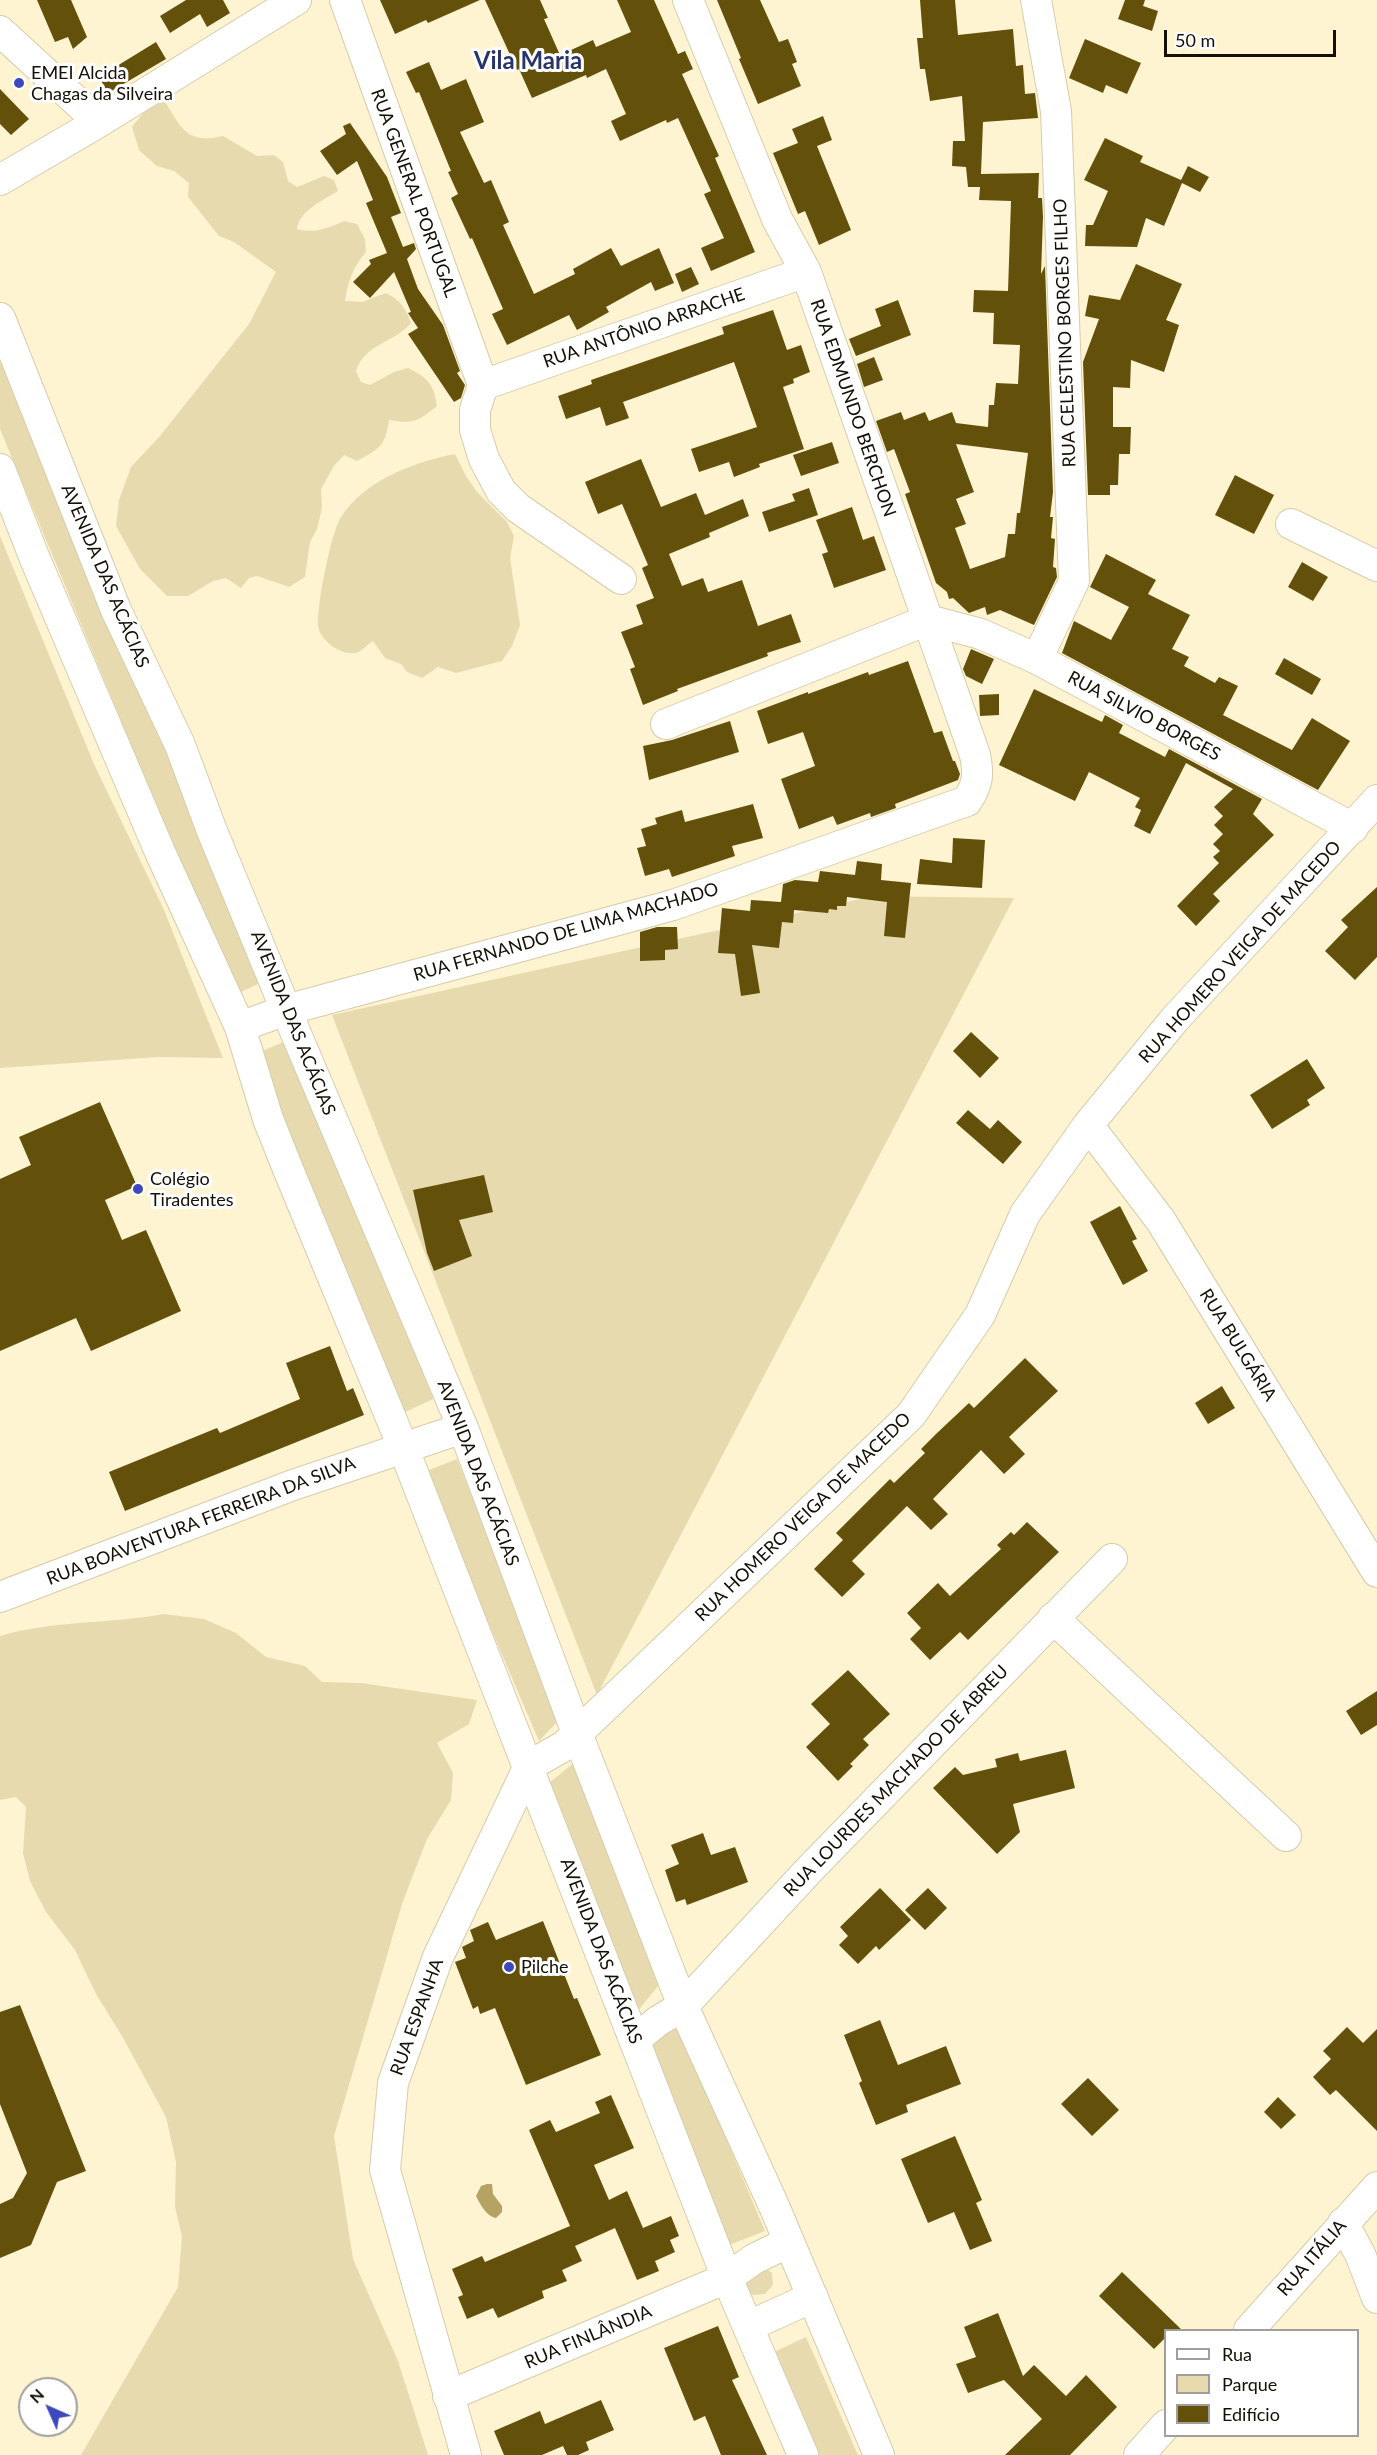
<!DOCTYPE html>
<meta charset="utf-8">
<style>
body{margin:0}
#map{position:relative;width:1377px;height:2455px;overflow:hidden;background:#fef4d2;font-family:Lato,sans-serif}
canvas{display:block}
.legend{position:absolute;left:1164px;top:2329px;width:195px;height:108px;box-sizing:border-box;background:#fff;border:2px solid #a19f9b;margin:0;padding:8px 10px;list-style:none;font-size:18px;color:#141005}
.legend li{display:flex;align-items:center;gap:12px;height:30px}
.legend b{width:30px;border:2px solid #a19f9b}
.north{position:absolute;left:18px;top:2377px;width:60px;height:60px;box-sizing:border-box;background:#fff;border:2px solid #a19f9b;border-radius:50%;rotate:315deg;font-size:16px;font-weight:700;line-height:24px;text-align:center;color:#141005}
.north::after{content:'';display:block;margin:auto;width:21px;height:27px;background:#3d48bc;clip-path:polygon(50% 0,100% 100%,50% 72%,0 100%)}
.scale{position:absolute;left:1164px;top:30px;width:172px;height:27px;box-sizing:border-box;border:3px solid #141005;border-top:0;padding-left:8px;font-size:18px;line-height:21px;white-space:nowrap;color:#141005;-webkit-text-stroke:4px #fff;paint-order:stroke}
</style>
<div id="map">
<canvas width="1377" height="2455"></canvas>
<ul class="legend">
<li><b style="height:8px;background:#fff"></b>Rua</li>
<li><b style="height:16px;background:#e7daae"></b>Parque</li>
<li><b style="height:16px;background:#63510b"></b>Edifício</li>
</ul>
<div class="north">N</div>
<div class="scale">50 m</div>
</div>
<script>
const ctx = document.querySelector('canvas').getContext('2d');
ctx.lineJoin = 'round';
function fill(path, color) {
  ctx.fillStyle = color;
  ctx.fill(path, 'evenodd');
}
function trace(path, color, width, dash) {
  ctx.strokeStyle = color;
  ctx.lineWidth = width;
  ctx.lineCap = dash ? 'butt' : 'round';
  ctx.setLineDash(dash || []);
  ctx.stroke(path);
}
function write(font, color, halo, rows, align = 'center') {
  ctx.font = font + ' Lato,sans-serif';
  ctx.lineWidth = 6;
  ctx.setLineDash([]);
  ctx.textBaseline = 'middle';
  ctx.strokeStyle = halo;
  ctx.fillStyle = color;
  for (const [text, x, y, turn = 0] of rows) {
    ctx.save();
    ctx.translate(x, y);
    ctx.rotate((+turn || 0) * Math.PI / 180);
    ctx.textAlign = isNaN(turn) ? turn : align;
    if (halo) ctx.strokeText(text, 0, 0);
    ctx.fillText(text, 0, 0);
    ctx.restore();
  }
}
fill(new Path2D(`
 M164,100c17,27 22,45 59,36l34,20 17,-1 9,7 5,19 9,6 27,-11 10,4 4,11c-16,10 -38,19 -41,38 18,5 31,-1 47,-8l13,3 8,15 1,13c-13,15 -18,29 -21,49l17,1 24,-9c14,7 20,15 25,30 -18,21 -46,20 -55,48l5,11 9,3 24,-13 14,-4c19,9 26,16 29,38 -20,16 -23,18 -48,14 -4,27 -10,29 -32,41l-13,-6 -10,11 -13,23 1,19 -5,21 -7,13 -5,35 -16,10 -32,-11 -8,2 -8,10 -15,-10 -13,3 -25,15h-21l-27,-27 -24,-43 3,-26 12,-33 29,-31 89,-112 27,-52 -42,-30 -15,-6 -31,-39 1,-14 -15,-12 -17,-5 -18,-16 -7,-23 12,-15z
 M0,348l264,633 -29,14 -235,-566z
 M455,454l11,22 11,16 30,30 7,14 -4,22 10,67 -8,21 -10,15 -46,12 -18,-6 -16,11 -15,-6 -6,-8 -16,-6 -12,-17c-5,3 -10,9 -15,11 -15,6 -40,-12 -40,-28 -1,-18 13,-92 23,-107 24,-37 73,-55 114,-63z
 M0,536l94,228 70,146 59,148 -64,-1 -159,11z
 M874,896l140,2 -417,797 -265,-680z
 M291,1039l142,360 -32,15 -146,-360z
 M457,1459l102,261 -20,21 -115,-269z
 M164,1614l40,5 32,14 30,24 39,9 17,16 39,1 116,17 -8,24 -32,19 16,30 -2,27 -24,39 -24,62 -69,235 19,123 45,102 30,94h-347l97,-168 4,-51 -7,-29 1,-45 -10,-45 -44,-81 -26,-42 -21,-44 -29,-38 -16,-31 -7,-28 3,-46 -10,-10 -16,3v-164c53,-16 110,-12 164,-22z
 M575,1762l88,218 -27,33 -87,-230z
 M679,2027l86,204 -36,14 -85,-203z
 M763,2266l9,7 1,12 -8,9 -12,1 -9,-7 -1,-12z
 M806,2337l52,118h-44l-44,-101z`), '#e7daae');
fill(new Path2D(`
 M487,2184h5l1,10 9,12v6l-6,6c-9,-1 -16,-14 -20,-22l5,-10z`), '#b6a364');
fill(new Path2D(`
 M37,0h34l16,37 -14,12 -5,-12 -13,5z
 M186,0h37l7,13 -23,14 -7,-13 -30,19 -10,-17z
 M380,0h100l-52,23 -2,-3 -31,14z
 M485,0h55l8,18 -4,1 16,36 33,-15 3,7 35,-15 -14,-32h37l24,54 7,-3 8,18 -11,5 37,82 -4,2 40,94 -44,19 -10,-23 23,-10 -20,-44 7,-3 -33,-73 -11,5 -1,-3 -46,21 -9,-20 15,-7 -20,-45 -19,9 -1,-3 -54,23 -13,-29 -2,1z
 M717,0h43l19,42 9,-3 9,23 -5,2 9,22 -43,18 -19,-45 2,-1z
 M920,0h35l3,35 55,-6 3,37 7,-1 2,29 10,-1 3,25 -55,4 -2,52 58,-1 -1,25h4l1,19 -2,57 4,-8 8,226 -3,25h3l-2,21 4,1 -2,28 3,1 1,9 -23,48 -34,-15 -13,5 -2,-8 -16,6 -16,-15 -4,1 -2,-7 -11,-9 -31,-89 5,-2 -16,-43 -7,3 -11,-31 25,-9 3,8 21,-8 4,9 23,-9 4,11 32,4 1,-22h5l2,-22 22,1 2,-39 -27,-1 1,-31 -21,-1 1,-22 34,1 3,-90 -32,-1 1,-13h-12l-2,-20 -14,-1 1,-25h12l-3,-45 -32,5 -5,-32h-5l-3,-31h6zM956,444l72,9 -8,60h-3l-2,21h-7l-3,23 -35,12 -15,-41 11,-4 -10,-25 18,-7z
 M1125,0h20l-2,6 15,5 -6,20 -34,-12z
 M1085,39l56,24 -14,31 -21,-9 -3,8 -34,-15z
 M156,42l10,17 -58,34 -9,-16z
 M429,62l12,28 25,-11 18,43 -24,10 24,51 7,-3 18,42 -6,3 31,69 41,-20 -2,-5 38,-21 10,18 38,-18 15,35 -19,8 -4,-9 -45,25 3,5 -32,18 -8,-15 -62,30 -15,-31 11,-5 -31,-71 -2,1 -19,-41 7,-4 -10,-22 3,-1 -32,-79 -3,1 -10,-21z
 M0,89l29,30 -18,16 -11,-11z
 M823,116l9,24 -15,6 34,84 -32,15 -14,-34 -7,3 -25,-61 25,-10 -6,-14z
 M350,123l37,54 14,36 -10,4 12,30 11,-4 2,6 -9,10 11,30 25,36 17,46 -3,2 8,12 -4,13 -7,4 -46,-68 10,-6 -10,-15 3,-1 -17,-40 -24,26 -17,-16 18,-18 -2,-4 18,-7 -21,-50 7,-3 -16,-39 -20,14 -17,-24 26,-17 -3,-8z
 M1105,138l38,18 -3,6 41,18 7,-14 21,11 -9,15 -18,-9 -18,43 -18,-8 -9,29 -52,-1 1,-21h7l15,-34 -24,-11z
 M1136,264l46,20 -16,36 13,5 -15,47 -33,-12 -1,28 -17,-1v40h18l-1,27h-11l-1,31h-8v10h-22l-5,-133 16,-43 -14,-3 4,-21 31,5z
 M691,267l8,17 -17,8 -7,-18z
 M898,300l13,35 -55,21 -7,-17 32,-13 -6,-17z
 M773,310l14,40 14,-5 9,27 -17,7 1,4 -11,4 21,62 -45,15 1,3 -26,10 -5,-15 -30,10 -8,-23 66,-22 -23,-65 -111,40 6,16 -23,8 -6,-19 -34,12 -8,-23 34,-12 -1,-4 133,-46 -2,-7z
 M874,357l9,23 -19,7 -7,-23z
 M832,442l7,21 -38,13 -8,-21z
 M641,459l20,48 35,-14 9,22 38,-16 6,17 -40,17 1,4 -41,17 13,32 21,-8 5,14 34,-12 16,46 33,-12 10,28 -34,11 1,3 -91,33 1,2 -35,14 -13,-36 5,-2 -14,-35 22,-8 -7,-19 18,-7 -12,-30 6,-3 -26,-61 -24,10 -13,-32z
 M1235,475l39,20 -20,39 -39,-19z
 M809,488l9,27 -49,17 -7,-20 33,-11 -3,-7z
 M852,507l11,33 11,-4 12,34 -52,18 -12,-34 6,-2 -12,-32z
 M1106,554l50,26 -8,14 42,21 -18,34 17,8 -5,9 31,17 4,-6 19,9 -15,29 69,35 20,-32 38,23 -32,49 -256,-137 12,-32 37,19 18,-33 -39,-20z
 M1302,562l26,15 -15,24 -25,-14z
 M971,649l23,10 -12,25 -16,-8 -3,-7z
 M1284,658l37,21 -9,16 -37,-21z
 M908,661l26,72 8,-2 11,30h2l5,13 -2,6 -63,24 1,4 -25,9 -1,-4 -33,12 -4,-9 -34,13 -18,-50 34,-13 -12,-34 -35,12 -11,-33 51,-19v2l60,-22 1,3z
 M1034,689l68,33 3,-7 18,10 -4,8 46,24 4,-8 93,50 -9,15 21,21 -61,59 7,7 -24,25 -19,-20 42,-43 -6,-6 7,-6 -7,-7 10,-10 -9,-9 9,-9 -9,-9 19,-18 -47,-26 -36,71 -16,-8 7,-16 -6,-3 5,-9 -51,-26 -14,29 -76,-36z
 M999,694v21l-19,1 -1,-21z
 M730,721l9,31 -90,28 -6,-34 29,-6z
 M753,804l10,34 -31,8 3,10 -63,21 -3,-8 -24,7 -8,-28 9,-2 -5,-17 16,-5 -2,-6 27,-8 3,12z
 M953,838l32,2 -3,48 -65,-4 3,-25 32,4z
 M857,861l25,3 -1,16 30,3 -6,55 -21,-2 3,-34 -40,-5 -1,9h-9v4l-8,-1 -1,4 -34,-3 -1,13 -11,-1 -3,26 -27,-3 8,48 -19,3 -6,-42 -17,-1 4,-45 28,3 1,-11 30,2 2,-18 12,-4 23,2 2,-11 35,4z
 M1377,887v70l-22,23 -30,-29 23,-24 -7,-7z
 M657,927h20l1,22 -13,1v10l-25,1v-29z
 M971,1032l28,26 -19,20 -27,-27z
 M1307,1059l18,29 -18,12 3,5 -38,24 -22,-34z
 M100,1102l37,84 -32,14 17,40 24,-10 35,81 -90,40 -15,-33 -76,33v-172l31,-14 -12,-28z
 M968,1110l22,19 8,-9 24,22 -19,22 -47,-41z
 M484,1175l9,37 -34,8 13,36 -38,15 -7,-18 -14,-63z
 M1120,1206l17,33 -5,2 16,30 -25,14 -33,-63z
 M330,1346l17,45 6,-3 11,27 -239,96 -16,-39 108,-44 3,5 80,-34 -14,-36z
 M1025,1358l33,33 -49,46 16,17 -21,20 -23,-24 -48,49 15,15 -17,16 -24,-24 -55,55 13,13 -23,23 -28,-28 29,-29 -7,-7 54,-54 4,4 31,-30 -4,-4 15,-15 33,-31 5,5z
 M1222,1386l13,22 -27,16 -13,-21z
 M1027,1522l32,30 -91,88 -8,-8 -30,28 -20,-21 11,-11 -14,-15 31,-30 12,13 51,-47 -4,-4 14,-13 3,3z
 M848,1670l42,44 -27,25 6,6 -19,19 3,2 -15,15 -32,-34 24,-23 -19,-20z
 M1377,1691v34l-16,10 -15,-24z
 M1066,1750l9,38 -62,16 7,28 -23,22 -64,-66 22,-21 8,8 34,-8 -2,-8 23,-6 2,8z
 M703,1833l8,22 24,-8 13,35 -61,23 -2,-6 -9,3 -11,-32 14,-6 -8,-19z
 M880,1888l31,32 -32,30 -3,-4 -18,18 -19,-19 9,-9 -8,-9z
 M928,1888l19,20 -22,22 -20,-20z
 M543,1921l31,78 3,-1 24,57 -75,30 -31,-77 -15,6 -2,-8 -5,3 -18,-47 11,-4 -4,-11 12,-6 -4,-11 18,-8 8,18z
 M20,2005l66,166 -29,11 -26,63 -31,13v-54l13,-6 14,-25 -27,-69v-92z
 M880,2020l18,45 48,-19 15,38 -55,21 2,7 -32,13 -17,-42 3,-2 -18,-46z
 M1347,2027l16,16 14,-14v102l-41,-41 -6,5 -17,-18 18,-18 -8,-8z
 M1088,2078l31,32 -27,26 -31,-32z
 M611,2095l23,53 -40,17 15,35 18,-9 16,37 28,-12 8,20 -9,4 5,12 -20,9 4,10 -22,9 -22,-52 -40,18 7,15 -20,9 5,11 -25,10 2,7 -46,20 -5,-10 -26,11 -9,-22 5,-2 -11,-26 30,-13 3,6 85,-36 -41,-96 21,-10 6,12 44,-19 -5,-11z
 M1278,2097l18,18 -15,14 -17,-17z
 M955,2136l27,64 -6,3 16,38 -22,9 -16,-38 -26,11 -27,-64z
 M1122,2272l61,59h-17v6l-12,12 -55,-53z
 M998,2313l25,63 11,-11 32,31 20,-21 31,32 -47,48h-65l37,-36 -38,-39 -36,13 -12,-29 20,-7 -12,-30z
 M718,2326l21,51 -7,3 35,75h-46l-16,-39 -11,5 -30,-73z
 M601,2400l13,30 -28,12 3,8 -11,5h-11l-4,-9 -21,9h-38l-10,-24 46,-20 5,13z`), '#63510b');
const minor = new Path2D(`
 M345,0l138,385
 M1036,0l20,111 18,470 -37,78
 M0,31l99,91
 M0,180l99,-58 197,-122
 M0,318l116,292 64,135 32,86 74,179 177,418 114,305 106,273 91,200 105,249
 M483,385l323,-113
 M483,385l-8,25v20l9,29 17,32 17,17 103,71
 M0,469l35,90 125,293 80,175 28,92 20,50 115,278 324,831 76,177
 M1291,524l86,42
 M666,724l262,-104 53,14 56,25 316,169
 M240,1027l46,-17 387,-105 294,-104c11,-17 12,-26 8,-46l-169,-483 -29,-53 -89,-219
 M1088,1125l73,96 216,351
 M0,1597l293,-112 170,-57
 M1053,1618l233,218
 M529,1766l35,-20 347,-331 69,-100 45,-101 63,-89 87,-106 202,-219
 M636,2039l22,-18 25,-15 127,-137 302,-310
 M1343,2223l17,31 17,44
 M749,2326l64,-29
 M1249,2330l128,-143
 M448,2396l279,-118 27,-19 35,-17
 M466,2455l-81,-285 8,-87 45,-126 91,-191
 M1139,2455l27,-30`);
trace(minor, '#d6ccab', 32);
trace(minor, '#fff', 30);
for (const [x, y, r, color] of [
 [19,83,6,"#3d48bc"],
 [138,1189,6,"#3d48bc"],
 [509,1967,6,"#3d48bc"]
]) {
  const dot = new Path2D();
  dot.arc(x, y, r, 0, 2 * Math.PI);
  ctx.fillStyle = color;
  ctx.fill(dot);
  trace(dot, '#fff', 2);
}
write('18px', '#141005', '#fff', [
 ["EMEI Alcida",31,73],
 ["Chagas da Silveira",31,94],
 ["Colégio",150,1179],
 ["Tiradentes",150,1200],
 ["Pilche",521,1967]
], 'left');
write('18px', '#141005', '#fff', [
 ["RUA GENERAL PORTUGAL",414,193,70],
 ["RUA ANTÔNIO ARRACHE",644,328,-19],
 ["RUA CELESTINO BORGES FILHO",1065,333,-92],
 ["RUA EDMUNDO BERCHON",853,408,71],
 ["AVENIDA DAS ACÁCIAS",105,576,67],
 ["RUA SILVIO BORGES",1144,716,28],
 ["RUA FERNANDO DE LIMA MACHADO",566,932,-16],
 ["RUA HOMERO VEIGA DE MACEDO",1240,952,-48],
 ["AVENIDA DAS ACÁCIAS",293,1023,68],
 ["RUA BULGÁRIA",1238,1345,58],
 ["AVENIDA DAS ACÁCIAS",478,1473,69],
 ["RUA HOMERO VEIGA DE MACEDO",803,1517,-44],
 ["RUA BOAVENTURA FERREIRA DA SILVA",201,1521,-21],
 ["RUA LOURDES MACHADO DE ABREU",896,1781,-46],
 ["AVENIDA DAS ACÁCIAS",601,1951,69],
 ["RUA ESPANHA",417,2017,-70],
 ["RUA ITÁLIA",1312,2258,-49],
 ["RUA FINLÂNDIA",588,2337,-23]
]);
write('bold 24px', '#29336c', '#fff', [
 ["Vila Maria",528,61]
]);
</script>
